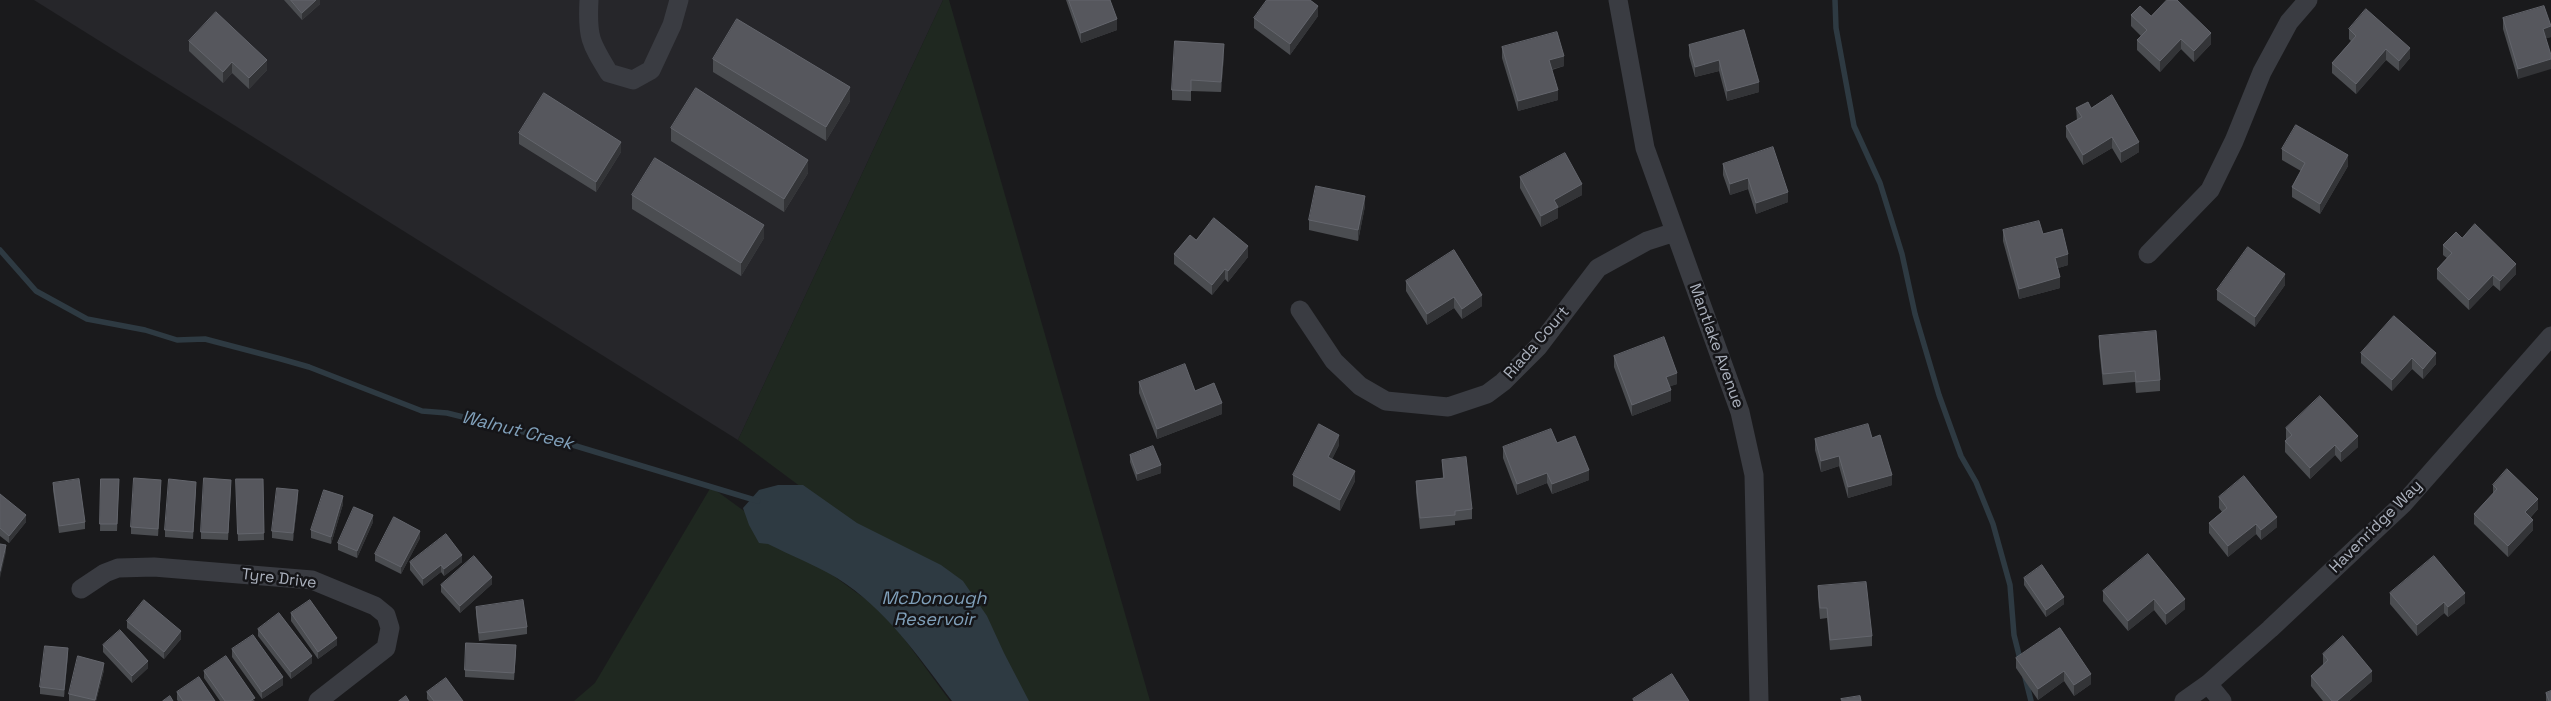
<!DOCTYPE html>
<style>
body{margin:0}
canvas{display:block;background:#1a1a1c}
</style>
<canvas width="2551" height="701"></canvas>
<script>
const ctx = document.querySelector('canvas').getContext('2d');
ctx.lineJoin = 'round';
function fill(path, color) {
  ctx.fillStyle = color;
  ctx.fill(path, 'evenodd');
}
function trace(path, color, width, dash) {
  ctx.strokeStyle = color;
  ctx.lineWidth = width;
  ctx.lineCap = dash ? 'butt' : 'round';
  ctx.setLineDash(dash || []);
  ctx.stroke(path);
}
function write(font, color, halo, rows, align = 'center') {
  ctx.font = font + ' "Space Grotesk",sans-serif';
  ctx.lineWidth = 5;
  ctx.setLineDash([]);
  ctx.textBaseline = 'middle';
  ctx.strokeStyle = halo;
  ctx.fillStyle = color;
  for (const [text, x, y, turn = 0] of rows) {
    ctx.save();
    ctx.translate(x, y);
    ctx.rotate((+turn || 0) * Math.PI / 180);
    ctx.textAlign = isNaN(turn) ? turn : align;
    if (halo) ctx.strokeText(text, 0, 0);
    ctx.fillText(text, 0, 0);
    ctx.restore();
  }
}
fill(new Path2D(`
 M34,0h909l-205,440z`), '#26262a');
fill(new Path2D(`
 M943,0h6l201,701h-130l-74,-106 -208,-155z
 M711,487l175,127 64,87h-376l21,-18z`), '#1f2820');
fill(new Path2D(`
 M778,485h25l54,38 84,42 22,16 24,35 17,37 25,48h-77c-34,-45 -66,-92 -115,-123 -22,-13 -47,-23 -69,-34l-9,-1 -10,-18 -6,-17 16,-18z`), '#2e3a42');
trace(new Path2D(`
 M1835,0l1,28 18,98 26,57 22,71 13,60 24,81 22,61 15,26 17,42 17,61 4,50 7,28
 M0,250l36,41 51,28 58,11 32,10 28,-1 76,20 28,8 113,44 25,2 109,27 202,61
 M2025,677l6,24`), '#2e3a42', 5.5);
trace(new Path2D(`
 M589,0c-2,37 1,42 20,73l24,7 18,-10 21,-45 7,-25
 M1618,0l27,148 95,264 14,63 5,226
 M2148,254l62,-64 24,-49 28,-69 27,-50 19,-22
 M1300,310l34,51 26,25 26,15 62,6 39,-13 16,-12 35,-35 60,-79 49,-27 28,-9
 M81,589l24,-16 13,-5 36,-1 158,13 63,26 11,9 4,13 -4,20 -68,53
 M2208,684l14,17
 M2184,701l24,-17 62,-55 134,-126 147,-167`), '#3a3c42', 19);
fill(new Path2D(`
 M284,0h36v4l-18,16z
 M1066,0h44l7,30 -36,13z
 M1312,1l6,15 -28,39 -36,-27v-10z
 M2131,15l20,1 60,28 -17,18 -13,-13 -21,23 -23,-22v-10l4,-4 -10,-10z
 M2503,18l48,19 -5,1 -28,41 -15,-50z
 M2349,29l61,29 -11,13 -13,-11 -30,34 -24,-21v-10l19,-22 -2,-2z
 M1744,30l15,62 -32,9 -8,-30 -24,6 -6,-21v-11z
 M189,41l78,29 -18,19 -17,-16 -9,10 -34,-32z
 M1502,47l62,19 -12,4 6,30 -40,11 -16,-53z
 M1224,55l-3,37 -30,-1v10l-19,-1v-10z
 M713,59l137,42 -24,40 -113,-69z
 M2076,108h15l48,44 -18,11 -9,-15 -29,17 -17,-28v-11l11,-6z
 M671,128l137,45 -24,39 -113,-71z
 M519,133l102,19 -25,40 -77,-48z
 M2282,149l66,17 -28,48 -28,-17v-10l9,-16 -19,-11z
 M1723,164l65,38 -32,12 -8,-25 -18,6 -7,-20z
 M1520,177l62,18 -24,13v10l-17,9 -21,-39z
 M632,195l132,43 -23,38 -109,-67z
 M1365,206l-7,35 -49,-11v-10z
 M2003,230l40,4 25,31 -10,3 2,20 -41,11 -16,-58z
 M2462,238l54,36 -16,17 -7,-6 -24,25 -32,-31v-10l10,-11 -4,-3v-10z
 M1196,240l52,17 -20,25 -3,-3 -13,16 -38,-31v-10z
 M1406,281l76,25 -20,13 -8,-11 -27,17 -21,-34z
 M2285,285l-30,42 -38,-27v-10z
 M2394,316l42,48 -13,15 -11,-10 -20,22 -31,-28v-10z
 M2099,336l61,44v11l-24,2 -1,-11 -32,3 -4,-39z
 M1614,356l63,28 -7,2 1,15 -39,15 -18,-49z
 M1139,382l56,9 27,23 -65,25 -18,-46z
 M2286,428l72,19 -17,15 -6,-7 -25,24 -25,-27v-11l1,-1z
 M1872,438l20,47 -44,13 -9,-32 -18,6 -6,-22v-11z
 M1557,443l32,37 -37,14 -5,-11 -30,12 -14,-37v-11z
 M1339,445l-7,14 23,22 -15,30 -47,-25v-11z
 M1130,455l31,18 -24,8 -7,-19z
 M1442,460l30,49v10l-17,2v4l-35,4 -4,-37v-11l27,-3z
 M101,479h18l-2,52h-17z
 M236,479h27l1,61 -26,1z
 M53,483l32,39v7l-26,4 -6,-43z
 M2493,485l45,24 -7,8 2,13 -25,27 -34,-33v-10l19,-20z
 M161,487l-3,49 -27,-2v-7z
 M231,487l-3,53 -27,-1v-7z
 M196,489l-3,50 -28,-2v-7z
 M0,494l26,28 -17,21 -9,-7z
 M298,497l-5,44 -21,-3v-7z
 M2219,497l58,30 -16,13 -5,-6 -28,23 -19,-24v-10l13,-11 -3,-4z
 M343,504l-12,40 -20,-6v-8z
 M373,522l-16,36 -19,-8v-7z
 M420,538l-19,36 -26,-13v-7z
 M410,562h52l-18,14 -3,-4 -18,14 -13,-16z
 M2024,578l40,26 -18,13 -22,-32z
 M492,584l-32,29 -19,-21v-7z
 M1818,586l54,50v10l-42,4 -3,-32 -7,1 -2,-22z
 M2103,591l82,8v10l-19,16 -12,-15 -26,21 -25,-30z
 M2390,593l75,10 -17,14 -4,-4 -27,23 -27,-32z
 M476,607l51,20v7l-48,7 -3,-27z
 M291,613l46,32 -19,14 -27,-38z
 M127,621l54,18 -17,20 -37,-31z
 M2060,628l31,56 -17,12 -10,-15 -26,19 -22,-32v-10z
 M258,629l54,34 -21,16 -33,-43z
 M103,645l45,23 -16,15 -29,-31z
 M232,649l51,36 -21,14 -30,-42z
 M516,653l-2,27 -49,-3v-7z
 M2323,654l49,27 -23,20h-26l-12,-15v-10l12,-11z
 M68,655l-4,42 -24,-3v-7z
 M104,670l-8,31h-27v-7z
 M204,671l51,30h-35l-16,-23z
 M177,692l38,9h-37l-1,-1z
 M427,692l36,9h-34l-2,-2z
 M2546,693l5,8h-5z`), '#4b4d51');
fill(new Path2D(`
 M316,0h4v4l-18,16v-7z
 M1318,6v10l-28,39v-11z
 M1117,19v11l-36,13v-10z
 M2551,26v11l-8,2v-10z
 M2211,33v11l-17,18v-11z
 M2181,39v10l-21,23v-11z
 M1224,44v11l-3,37v-10z
 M2410,48v10l-11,13v-10z
 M2386,49v11l-30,34v-10z
 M1564,56v10l-15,4v-10z
 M2551,59v10l-33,10v-10z
 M267,60v10l-18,19v-11z
 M1719,60v11l-24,6v-10z
 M232,62v11l-9,10v-11z
 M1759,82v10l-32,9v-10z
 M850,87v14l-24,40v-14z
 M1558,90v10l-40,11v-10z
 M2112,137v11l-29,17v-10z
 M621,142v10l-25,40v-10z
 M2139,142v10l-18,11v-11z
 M2348,155v11l-28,48v-10z
 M808,160v13l-24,39v-13z
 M1748,178v11l-18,6v-11z
 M1582,184v11l-24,13v10l-17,9v-11l13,-16z
 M1788,192v10l-32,12v-11z
 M1365,196v10l-7,35v-11z
 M764,225v13l-23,38v-13z
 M1248,246v11l-20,25v-11z
 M2068,254v11l-13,4v-11z
 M2516,264v10l-16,17v-10z
 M1225,269v10l-13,16v-10z
 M2285,274v11l-30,42v-10z
 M2493,275v10l-24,25v-10z
 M2060,277v11l-41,11v-10z
 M1482,295v11l-20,13v-10z
 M1454,297v11l-27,17v-11z
 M2436,353v11l-13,15v-10z
 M2412,358v11l-20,22v-11z
 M1677,373v11l-11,4v-11z
 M1671,390v11l-39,15v-11z
 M1222,403v11l-65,25v-10z
 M1339,435v10l-11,22v-10z
 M2358,436v11l-17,15v-10z
 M2335,445v10l-25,24v-11z
 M1839,456v10l-18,6v-11z
 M1161,465v8l-24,8v-7z
 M1589,470v10l-37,14v-10z
 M1355,471v10l-15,30v-11z
 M1547,473v10l-30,12v-11z
 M1892,475v10l-44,13v-11z
 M161,480v7l-3,49v-7z
 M298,490v7l-5,44v-8z
 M343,496v8l-12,40v-7z
 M2538,499v10l-13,14v-11z
 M26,515v7l-17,21v-7z
 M373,515v7l-16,36v-7z
 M2277,517v10l-16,13v-10z
 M2533,520v10l-25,27v-11z
 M2256,524v10l-28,23v-11z
 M420,531v7l-19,36v-7z
 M6,545v7l-6,26v-7z
 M462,555v7l-18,14v-7z
 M441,565v7l-18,14v-7z
 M492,577v7l-32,29v-7z
 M2465,593v10l-17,14v-10z
 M2064,597v7l-18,13v-7z
 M2154,599v11l-26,21v-10z
 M2185,599v10l-19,16v-11z
 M2444,602v11l-27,23v-11z
 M181,631v8l-17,20v-7z
 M337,638v7l-19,14v-7z
 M68,648v7l-4,42v-7z
 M312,656v7l-21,16v-7z
 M148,661v7l-16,15v-7z
 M104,663v7l-8,31h-1z
 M2064,671v10l-26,19v-11z
 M2372,671v10l-23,20h-12z
 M2091,674v10l-17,12v-11z
 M283,677v8l-21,14v-7z`), '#333437');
const building = new Path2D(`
 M291,0h25l-14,13z
 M1069,0h41l7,19 -36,14z
 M1267,0h43l8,6 -28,38 -36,-26z
 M2167,0h10l34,33 -17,18 -13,-12 -21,22 -23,-21 10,-10 -16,-15 9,-9 11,10z
 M2544,6l7,20 -8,3 8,26v4l-33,10 -15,-51z
 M2366,9l44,39 -11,13 -13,-12 -30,35 -24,-21 24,-27 -7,-7z
 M216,12l51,48 -18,18 -17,-16 -9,10 -34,-31z
 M737,19l113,68 -24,40 -113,-68z
 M1744,30l15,52 -32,9 -8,-31 -24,7 -6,-22z
 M1557,32l7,24 -15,4 9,30 -40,11 -16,-54z
 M1175,41l49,3 -3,38 -30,-2v11l-19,-1z
 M696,88l112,72 -24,39 -113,-71z
 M544,93l77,49 -25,40 -77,-49z
 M2112,95l27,47 -18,10 -9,-15 -29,18 -17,-29 16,-9 -6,-9 12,-6 3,6z
 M2296,125l52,30 -28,49 -28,-17 13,-24 -23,-14z
 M1773,147l15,45 -32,11 -8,-25 -18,6 -7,-20z
 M1565,153l17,31 -28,16 4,7 -17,9 -21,-39z
 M655,158l109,67 -23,38 -109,-68z
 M1316,186l49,10 -7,34 -49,-10z
 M1214,218l34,28 -20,25 -3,-2 -13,16 -38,-31 16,-19 6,5z
 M2039,221l4,13 19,-5 6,25 -13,4 5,19 -41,12 -16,-59z
 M2475,224l41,40 -16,17 -7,-6 -24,25 -32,-31 15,-16 -9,-8 13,-13 6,6z
 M2248,247l37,27 -30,43 -38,-27z
 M1454,250l28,45 -20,14 -8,-12 -27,17 -21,-33z
 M2394,316l42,37 -13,16 -11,-11 -20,22 -31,-27z
 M2156,331l4,49 -24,2 -1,-11 -32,3 -4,-38z
 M1664,337l13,36 -11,4 5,13 -39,15 -18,-49z
 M1185,364l10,27 19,-8 8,20 -65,26 -18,-47z
 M2320,396l38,40 -17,16 -6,-7 -25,23 -25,-27 7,-6 -6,-7z
 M1319,424l20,11 -11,22 27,14 -15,29 -47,-25z
 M1868,424l4,14 8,-3 12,40 -44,12 -9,-31 -18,5 -6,-22z
 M1551,429l6,14 18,-7 14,34 -37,14 -5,-11 -30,11 -14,-37z
 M1153,446l8,19 -24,9 -7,-19z
 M1466,457l6,52 -17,2v4l-35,3 -4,-37 28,-3 -2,-18z
 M2507,469l31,30 -13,13 8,8 -25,26 -34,-32 23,-25 -4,-4z
 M2244,476l33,41 -16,13 -5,-6 -28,22 -19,-23 18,-15 -8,-11z
 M134,478l27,2 -3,49 -27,-2z
 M204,478l27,2 -3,53 -27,-1z
 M79,479l6,43 -26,4 -6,-43z
 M101,479h18l-2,45h-17z
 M169,479l27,3 -3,50 -28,-2z
 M236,479h27l1,54 -26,1z
 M277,488l21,2 -5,43 -21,-2z
 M324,490l19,6 -12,41 -20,-7z
 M0,494l26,21 -17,21 -9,-8z
 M354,507l19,8 -16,36 -19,-8z
 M394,517l26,14 -19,36 -26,-13z
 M446,534l16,21 -18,14 -3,-4 -18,14 -13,-17z
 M0,544l6,1 -6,26z
 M2148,554l37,45 -19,15 -12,-15 -26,22 -25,-30z
 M474,556l18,21 -32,29 -19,-21z
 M2434,556l31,37 -17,14 -4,-5 -27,23 -27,-32z
 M2042,565l22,32 -18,13 -22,-32z
 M1866,582l6,54 -42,4 -3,-32h-7l-2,-22z
 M144,600l37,31 -17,21 -37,-31z
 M310,600l27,38 -19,14 -27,-39z
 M523,600l4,27 -48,6 -3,-26z
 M279,613l33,43 -21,16 -33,-43z
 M2060,628l31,46 -17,11 -10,-14 -26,18 -22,-31z
 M120,630l28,31 -16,15 -29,-31z
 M253,635l30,42 -21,15 -30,-43z
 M2343,636l29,35 -35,30h-5l-21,-25 17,-16 -5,-6z
 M466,643l50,2 -2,28 -49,-3z
 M45,646l23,2 -4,42 -24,-3z
 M78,656l26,7 -9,37 -26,-6z
 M226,656l29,42 -5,3h-25l-21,-30z
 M1672,674l17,27h-55l-1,-2z
 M199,677l16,24h-32l-6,-9z
 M446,678l17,23h-29l-7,-9z
 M2551,691v10h-2l-3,-8z
 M170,696l3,5h-10z
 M406,696l3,5h-10z
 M1860,696l1,5h-19l-1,-2z`);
fill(building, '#56575d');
trace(building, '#63656c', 1);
write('16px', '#abb1bd', '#151518', [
 ["Riada Court",1537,343,-49],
 ["Mantlake Avenue",1716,346,70],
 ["Havenridge Way",2376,527,-45],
 ["Tyre Drive",279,579,7]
]);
write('italic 18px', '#80a0ba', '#151518', [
 ["Walnut Creek",517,431,14],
 ["McDonough",934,599],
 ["Reservoir",934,620]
]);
</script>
